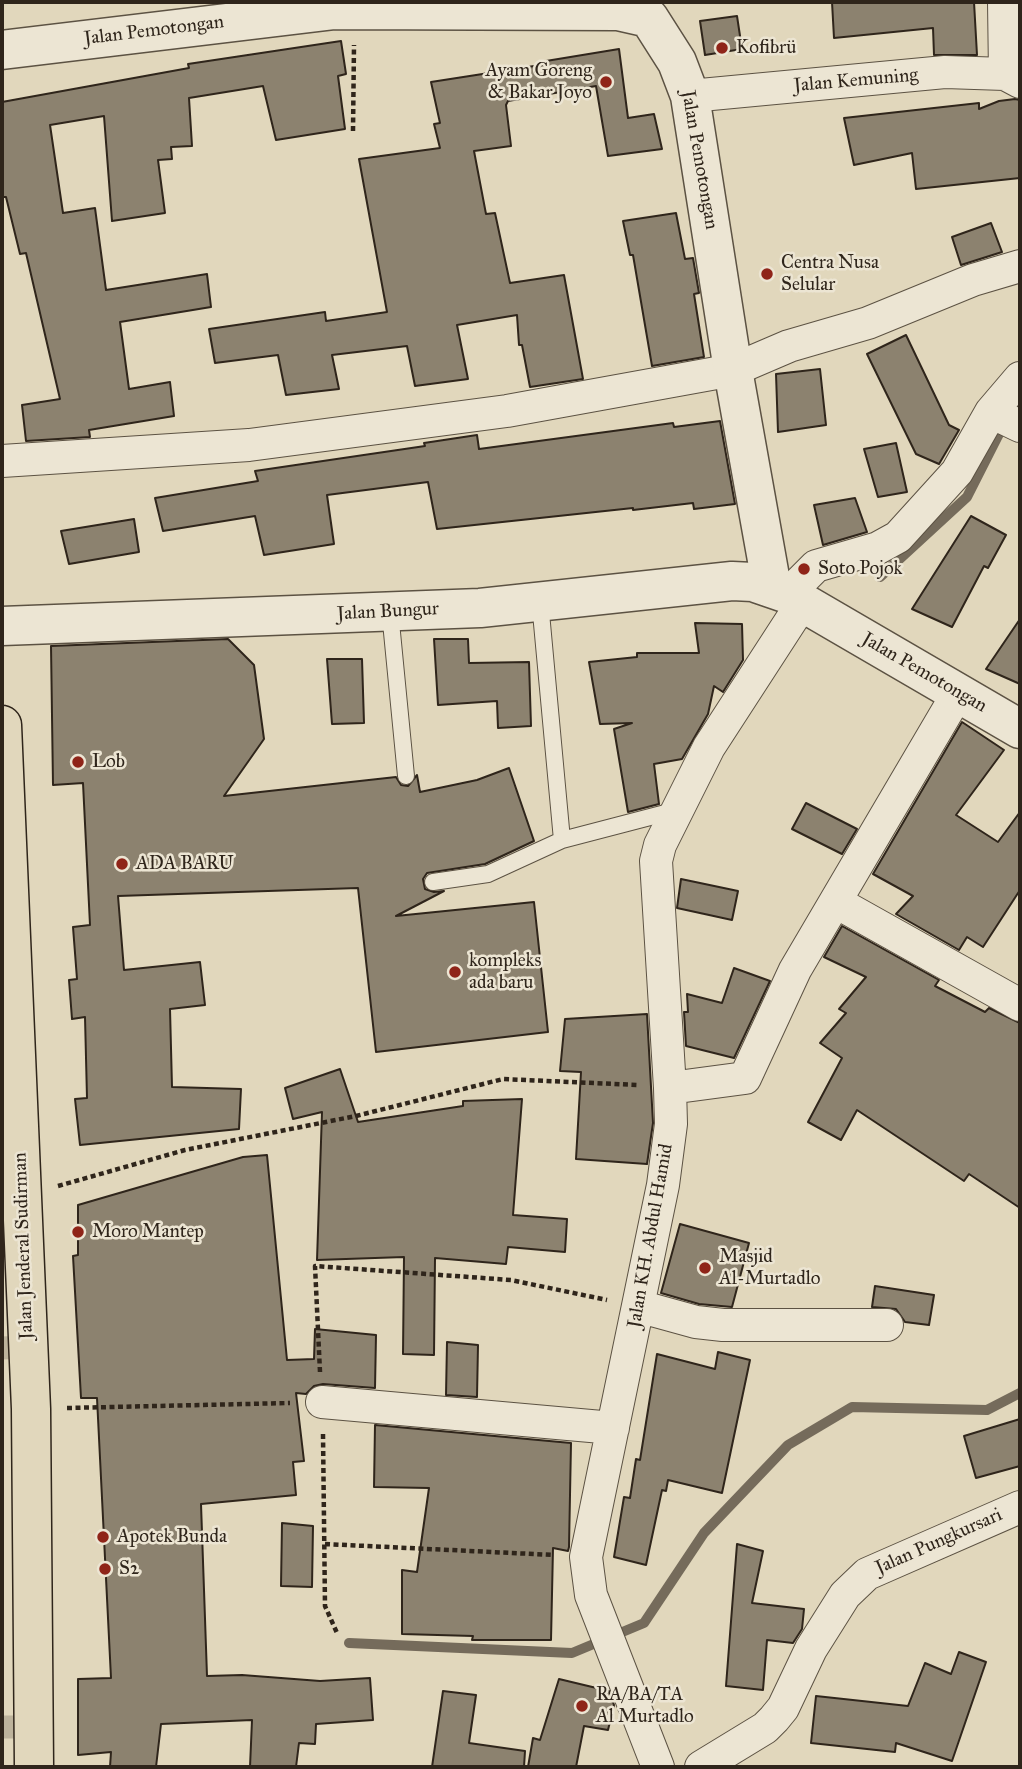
<!DOCTYPE html>
<meta charset="utf-8">
<style>
body{margin:0}
#map{position:relative;width:1022px;height:1769px;overflow:hidden;background:#e1d7bc;font-family:"IM FELL Great Primer",serif}
canvas{display:block}
.frame{position:absolute;inset:0;border:4px solid #2f251b;pointer-events:none}
</style>
<div id="map">
<canvas width="1022" height="1769"></canvas>
<div class="frame"></div>
</div>
<script>
const ctx = document.querySelector('canvas').getContext('2d');
ctx.lineJoin = 'round';
function trace(path, color, width, dash) {
  ctx.strokeStyle = color;
  ctx.lineWidth = width;
  ctx.lineCap = dash ? 'butt' : 'round';
  ctx.setLineDash(dash || []);
  ctx.stroke(path);
}
function fill(path, color) {
  ctx.fillStyle = color;
  ctx.fill(path, 'evenodd');
}
function write(font, color, halo, rows, align = 'center') {
  ctx.font = font + ' "IM FELL Great Primer",serif';
  ctx.lineWidth = 5;
  ctx.setLineDash([]);
  ctx.textBaseline = 'middle';
  ctx.strokeStyle = halo;
  ctx.fillStyle = color;
  for (const [text, x, y, turn = 0] of rows) {
    ctx.save();
    ctx.translate(x, y);
    ctx.rotate((+turn || 0) * Math.PI / 180);
    ctx.textAlign = isNaN(turn) ? turn : align;
    if (halo) ctx.strokeText(text, 0, 0);
    ctx.fillText(text, 0, 0);
    ctx.restore();
  }
}
trace(new Path2D(`
 M880,577l87,-80 36,-71
 M349,1643l223,10 72,-30 60,-90 84,-88 64,-38 135,3 33,-17`), '#756b5b', 10);
const building = new Path2D(`
 M832,2h142l3,53h-43l-1,-27 -99,10z
 M737,16l5,33 -37,6 -5,-34z
 M341,41l5,33 -8,2 7,53 -69,11 -13,-54 -74,12 3,48 -21,1 1,12 -14,1 7,53 -53,8 -8,-105 -54,9 13,88 32,-5 11,82 101,-16 4,33 -91,15 9,67 41,-7 4,34 -85,14 1,7 -64,4 -4,-36 38,-6 -34,-146 -6,1 -14,-57h-4v-95l187,-34 -1,-4z
 M619,49l9,69 26,-4 8,35 -54,7 -12,-70 -88,15 -2,4 5,41 -37,5 12,63 9,-1 15,70 54,-8 19,104 -53,8 -8,-42h-3l-2,-30 -60,10 11,54 -53,7 -8,-40 -75,9 7,34 -53,6 -8,-40 -63,8 -6,-34 116,-17 1,9 61,-9 -28,-153 81,-11 -6,-24 6,-1 -9,-41 116,-18 -1,-3z
 M1015,99l5,1v78l-104,11 -4,-36 -58,12 -10,-47 135,-15v6l20,-8z
 M676,213l9,46 8,-1 6,35 -5,1 10,63 -52,9 -19,-111h-3l-7,-34z
 M991,223l11,29 -41,13 -9,-28z
 M906,335l43,90 10,5 -20,34 -23,-10 -49,-100z
 M820,369l6,56 -48,7 -2,-58z
 M720,421l15,83 -41,5 -1,-6 -60,7v-2l-196,21 -9,-47 -101,13 7,49 -70,11 -9,-39 -92,15 -8,-33 103,-17 -3,-10 170,-25 -1,-3 53,-8 2,14 194,-26 1,4z
 M896,443l11,49 -29,5 -14,-48z
 M855,498l12,34 -44,13 -9,-40z
 M971,516l35,19 -18,33 -4,-2 -32,61 -40,-18z
 M134,519l5,33 -70,12 -8,-33z
 M1020,619v65l-34,-15z
 M695,623l47,1 1,36 -20,32 -9,-6 -6,28 -26,45 -28,5 5,40 -31,8 -14,-83 18,-6 -32,1 -11,-62 48,-5v-4h62z
 M228,639l26,26 10,74 -40,57 172,-19 5,8 7,1 9,-11 3,17 57,-12 32,-12 25,73 -49,23 -58,9 -4,6 2,10 9,3 10,-1 -48,25 138,-14 14,130 -172,20 -18,-164 -240,8 6,74 76,-8 5,43 -35,4 2,78 69,2 -2,40 -159,16 -5,-46 12,-1 -2,-81 -13,2 -3,-39 8,-1 -4,-52 17,-2 -7,-142 -30,2 -2,-139z
 M434,639h34l1,24 60,-1 2,64 -33,2 -1,-27 -59,4z
 M327,659h35l2,64 -32,1z
 M962,722l42,28 -48,65 42,27 22,-30v78l-37,57 -16,-10 -8,13 -63,-36 17,-18 -40,-22z
 M806,803l51,26 -15,25 -50,-25z
 M681,879l57,12 -6,29 -55,-12z
 M842,926l97,54 -4,6 50,26 4,-4 31,15v185l-51,-34 -5,7 -107,-71 -16,30 -33,-18 34,-64 -22,-15 26,-30 -7,-4 27,-32 -42,-20z
 M734,968l36,13 -36,77 -48,-12 -2,-34h4l-1,-18 35,9z
 M647,1014l6,109 -6,41 -71,-5 5,-87 -21,-1 5,-52z
 M340,1069l18,53 105,-16v-5l59,-2 -9,116 54,4 -2,33 -57,-5 -2,17 -71,-6 -1,97 -31,-1 1,-97 -87,3 5,-148 -29,7 -8,-31z
 M267,1155l20,205 27,-1 1,-30 61,6 -1,53 -52,-4 -9,2 -8,8 -10,-1 8,68 -11,1 3,33 -95,9 6,172 35,-1 78,6 50,-3 3,42 -57,4 -1,20 -16,-1 -3,24h-46l2,-47 -91,4 -5,43h-46l1,-15 -33,3v-76l33,-1 -14,-280h-16l-8,-142 5,-1v-50l165,-48z
 M680,1224l69,19 -17,64 -33,-3 -38,-11z
 M875,1286l59,9 -5,30 -24,-3 -9,-13 -24,-2z
 M447,1342l31,3 -1,52 -31,-2z
 M718,1352l32,8 -28,133 -54,-13 -2,11 -4,-1 -16,75 -32,-8 10,-60 6,1 6,-39 4,1 17,-106 58,15z
 M1020,1419v47l-44,12 -12,-42z
 M375,1425l196,18 -2,104 -1,4 -15,-3 -2,92h-79l1,-4 -71,-2v-64l15,2 12,-84 -55,-1z
 M282,1523l31,3 -1,61 -31,-1z
 M737,1544l26,7 -11,52 52,6 -2,20 -9,14 -26,-3 -4,50 -37,-4z
 M959,1652l27,10 -34,99 -56,-18 -1,9 -84,-9 5,-47 92,10 17,-43 26,11z
 M559,1679l50,12 5,14 -6,25 -24,-4 -8,41h-48l5,-29 7,2z
 M443,1691l33,4 -7,48 56,8 -1,16h-92z`);
fill(building, '#8c826f');
trace(building, '#2f251b', 2);
trace(new Path2D(`
 M2,1348l26,-1
 M2,1727h32`), '#bdb39c', 23, [23, 11]);
const service = new Path2D(`
 M540,602l22,238
 M390,612l16,164
 M433,882l55,-8 74,-34 115,-30`);
const minor = new Path2D(`
 M1004,2l1,72
 M690,96l255,-24 60,2 15,8
 M991,412l29,14
 M2,461l247,-16 258,-34 226,-41 56,-24 79,-23 105,-43 47,-14
 M788,594l28,-28 62,-18 20,-11 59,-65 34,-60 29,-34
 M836,902l184,103
 M670,1088l75,-10 50,-108 163,-277
 M638,1306l58,16 27,3h164
 M322,1402l291,26
 M658,1767l-67,-172 -5,-38 77,-372 8,-61 -1,-36 -14,-227 4,-16 49,-98 94,-145
 M701,1767l64,-39 9,-9 9,-11 28,-59 34,-54 22,-21 153,-67`);
const tertiary = new Path2D(`
 M2,50l333,-40 283,1 31,7 28,44 13,34 43,274 39,218
 M2,626l478,-18 252,-27 21,1 35,12 232,135`);
const primary = new Path2D(`
 M2,725l29,684 3,358`);
trace(service, '#5c5243', 18);
trace(minor, '#5c5243', 34);
trace(tertiary, '#5c5243', 41);
trace(primary, '#2f251b', 41);
trace(new Path2D(`
 M353,131l1,-86
 M58,1186l127,-36 171,-34 147,-37 135,6
 M320,1372l-5,-106 196,14 96,20
 M67,1408l223,-5
 M323,1434l2,172 12,27
 M325,1544l229,11`), '#2f251b', 4.5, [5, 3.5]);
trace(service, '#ece5d3', 16);
trace(minor, '#ece5d3', 32);
trace(tertiary, '#ece5d3', 38);
trace(primary, '#e1d7bc', 38);
for (const [x, y, r, color] of [
 [722,48,7,"#8f2418"],
 [606,82,7,"#8f2418"],
 [767,274,7,"#8f2418"],
 [804,569,7,"#8f2418"],
 [78,762,7,"#8f2418"],
 [122,864,7,"#8f2418"],
 [455,972,7,"#8f2418"],
 [78,1232,7,"#8f2418"],
 [705,1268,7,"#8f2418"],
 [103,1537,7,"#8f2418"],
 [105,1569,7,"#8f2418"],
 [582,1706,7,"#8f2418"]
]) {
  const dot = new Path2D();
  dot.arc(x, y, r, 0, 2 * Math.PI);
  ctx.fillStyle = color;
  ctx.fill(dot);
  trace(dot, '#ece5d3', 2.5);
}
write('19px', '#2f251b', '#ece5d3', [
 ["Jalan Pemotongan",154,31,-7],
 ["Jalan Kemuning",856,81,-5],
 ["Jalan Pemotongan",699,160,80],
 ["Jalan Bungur",388,612,-3],
 ["Jalan Pemotongan",924,673,30],
 ["Jalan KH. Abdul Hamid",651,1236,-80],
 ["Jalan Jenderal Sudirman",24,1246,-92],
 ["Jalan Pungkursari",939,1542,-24]
]);
write('19px', '#2f251b', '#ece5d3', [
 ["Kofibrü",736,48],
 ["Ayam Goreng",592,71,"right"],
 ["& Bakar Joyo",592,93,"right"],
 ["Centra Nusa",781,263],
 ["Selular",781,285],
 ["Soto Pojok",818,569],
 ["Lob",92,762],
 ["ADA BARU",136,864],
 ["kompleks",469,961],
 ["ada baru",469,983],
 ["Moro Mantep",92,1232],
 ["Masjid",719,1257],
 ["Al-Murtadlo",719,1279],
 ["Apotek Bunda",117,1537],
 ["S2",119,1569],
 ["RA/BA/TA",596,1695],
 ["Al Murtadlo",596,1717]
], 'left');
</script>
